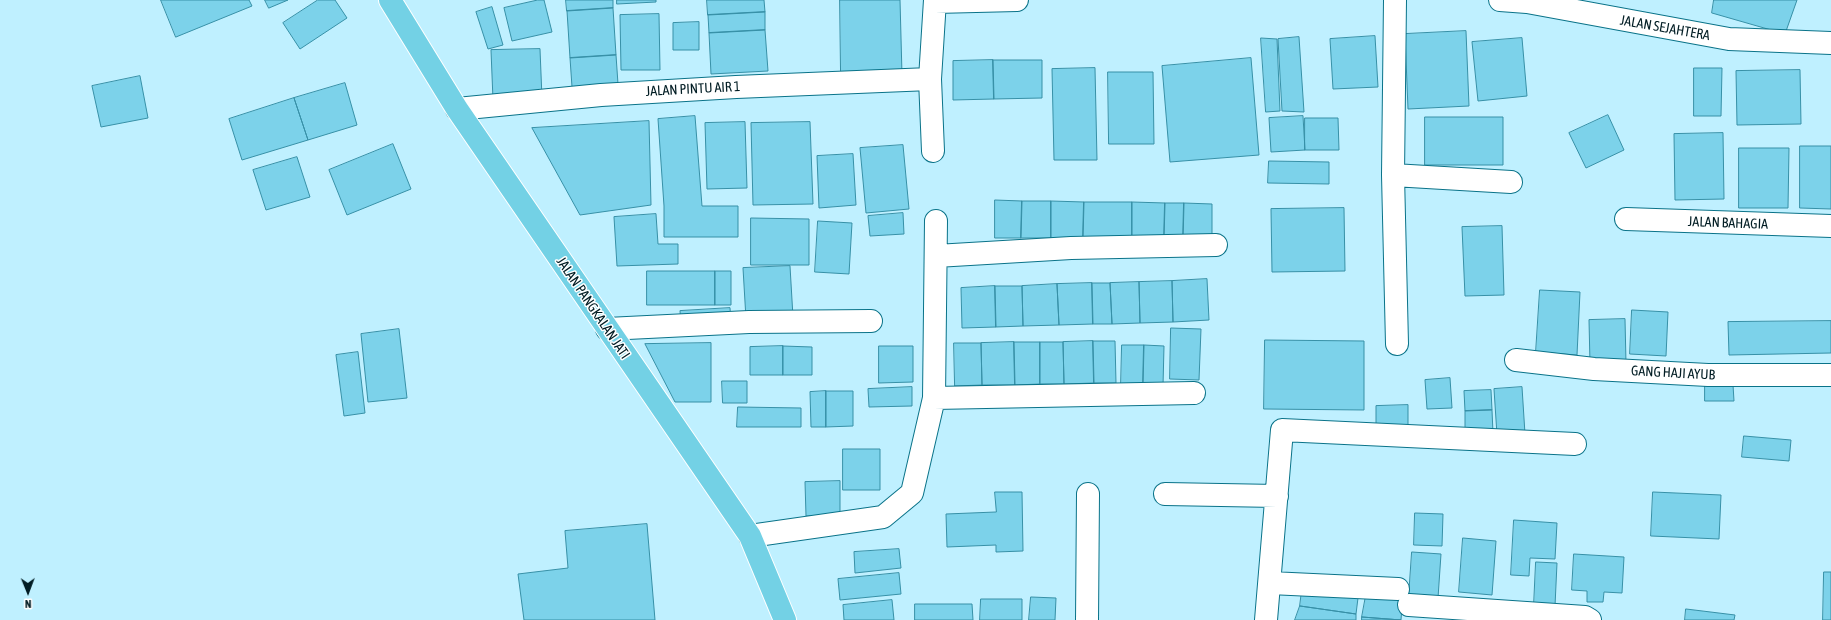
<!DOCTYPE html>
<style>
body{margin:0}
#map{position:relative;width:1831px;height:620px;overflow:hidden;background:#bff0ff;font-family:"Asap Condensed",sans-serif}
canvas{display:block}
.north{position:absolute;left:8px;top:572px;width:40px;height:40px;-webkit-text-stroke:3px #fff;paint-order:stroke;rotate:179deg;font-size:11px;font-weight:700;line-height:16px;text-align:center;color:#021d24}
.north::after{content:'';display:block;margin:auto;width:14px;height:18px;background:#021d24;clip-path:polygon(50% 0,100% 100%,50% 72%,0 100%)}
</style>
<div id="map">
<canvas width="1831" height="620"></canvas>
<div class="north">N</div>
</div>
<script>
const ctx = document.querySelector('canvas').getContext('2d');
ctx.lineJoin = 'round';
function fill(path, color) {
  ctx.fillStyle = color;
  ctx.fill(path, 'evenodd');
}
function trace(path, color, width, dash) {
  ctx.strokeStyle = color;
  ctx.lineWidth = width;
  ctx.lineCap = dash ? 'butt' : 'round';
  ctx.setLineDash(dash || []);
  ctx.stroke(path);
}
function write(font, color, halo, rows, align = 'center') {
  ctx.font = font + ' "Asap Condensed",sans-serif';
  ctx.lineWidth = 3;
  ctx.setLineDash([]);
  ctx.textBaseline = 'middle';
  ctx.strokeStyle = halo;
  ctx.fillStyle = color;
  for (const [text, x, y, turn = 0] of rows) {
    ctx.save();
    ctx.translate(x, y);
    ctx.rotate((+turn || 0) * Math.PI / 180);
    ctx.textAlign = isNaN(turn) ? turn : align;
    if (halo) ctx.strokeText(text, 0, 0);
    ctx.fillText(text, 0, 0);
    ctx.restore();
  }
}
const building = new Path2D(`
 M161,0h88l3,6 -76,31z
 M265,0h23l-19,8z
 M318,0h17l12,18 -47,31 -17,-26z
 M538,0h6l8,32 -40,9 -8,-33z
 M566,0h47v8l-46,3z
 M617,0h39v2l-39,2z
 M707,0h57l1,12 -57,3z
 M840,0h60l2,75 -61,1z
 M1714,0h83l-12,34 -73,-21z
 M492,7l11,38 -15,4 -12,-37z
 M613,8l3,47 -46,3 -3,-47z
 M765,12v18l-56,3 -1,-18z
 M659,14l1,56h-39l-1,-55z
 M699,22v28h-26v-27z
 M765,30l3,41 -57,3 -2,-41z
 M1466,31l3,75 -61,3 -3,-75z
 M1375,36l3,51 -45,2 -3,-50z
 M1299,37l5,75 -22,-1 -4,-72z
 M1261,38l16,1 3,72 -14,1z
 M1522,38l5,58 -49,5 -6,-59z
 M540,49l2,49 -49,2 -2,-50z
 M616,55l2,29 -46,3 -2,-29z
 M1251,58l8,97 -89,7 -8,-96z
 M993,60h49v38l-48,1z
 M993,60l1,39 -41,1v-39z
 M1095,68l2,92h-43l-2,-91z
 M1694,68h28l-1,48h-27z
 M1800,70l1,54 -64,1 -1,-54z
 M1108,72h45l1,72h-45z
 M140,76l8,42 -47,9 -9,-41z
 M345,83l12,42 -49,15 -14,-42z
 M294,98l14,42 -66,20 -13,-41z
 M1608,115l16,35 -38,18 -17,-35z
 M695,116l7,90h36v31h-74v-31l-6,-87z
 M1303,116l2,34 -34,2 -2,-34z
 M1425,117h78v48h-78z
 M1305,118h33l1,32h-34z
 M649,121l2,84 -71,10 -48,-87z
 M745,122l2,66 -40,1 -2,-66z
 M810,122l3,82 -60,1 -2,-82z
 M1723,133l1,66 -49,1 -1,-66z
 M393,144l18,45 -64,26 -18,-45z
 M903,145l6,64 -43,4 -6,-65z
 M1800,146h31v63l-31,-1z
 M1739,148h50l-1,60h-49z
 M853,154l3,51 -37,3 -2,-52z
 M297,157l13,40 -44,13 -13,-40z
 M1269,161l60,1v22l-61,-1z
 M995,200l27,1 -1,37h-26z
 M1022,201h29v37h-30z
 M1051,201l33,1 -1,37 -32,-1z
 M1084,202h48v38l-49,-1z
 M1132,202l33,1 -1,37h-32z
 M1165,203h19l-1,38 -19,-1z
 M1184,203l28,1v37h-29z
 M1344,208l1,63 -73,1 -1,-63z
 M903,213l1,21 -34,2 -2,-20z
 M656,214l2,30h20v20l-61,2 -3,-49z
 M751,218l58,1v46h-58z
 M818,221l34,2 -3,51 -34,-2z
 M1502,226l2,69 -39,1 -3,-69z
 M790,266l3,51 -47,2 -3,-51z
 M647,271h68v34h-68z
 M715,271h16v34h-16z
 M1207,279l2,41 -36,2 -1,-41z
 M1172,281l1,41 -33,1 -1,-41z
 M1139,282l1,41 -28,1 -2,-41z
 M1092,283h18l2,41h-19z
 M1092,283l1,41 -34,1 -2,-41z
 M1057,284l2,41 -36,1 -1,-40z
 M995,286h27l1,40 -27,1z
 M995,286l1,41 -34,1 -1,-40z
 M1540,290l40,2 -3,63 -41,-3z
 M730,308l1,13 -50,3 -1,-13z
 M1632,310l36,2 -2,44 -36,-2z
 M1625,319l1,44 -36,1 -1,-44z
 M1831,321v32l-102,2 -1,-33z
 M1171,328l30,1 -2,51 -29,-1z
 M399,329l8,69 -39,4 -7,-68z
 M1265,340l99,1v69l-100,-1z
 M1093,341l1,42 -30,1 -1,-42z
 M1093,341h22l1,42h-22z
 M1014,342l1,43h-33l-1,-42z
 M1014,342h26v42l-25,1z
 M1040,342h23l1,42h-24z
 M711,343v59h-36l-30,-58z
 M954,343h27l1,42 -27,1z
 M1122,345h22l-1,41 -22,-1z
 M1144,345l20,1 -1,40h-20z
 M783,346l29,1v28h-29z
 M783,346v29h-33v-28z
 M879,346h34v36l-34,1z
 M358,352l7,61 -21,3 -8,-61z
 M1450,378l2,30 -25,1 -2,-29z
 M722,381h25v22h-24z
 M1705,385h28l1,16h-29z
 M912,387v19l-43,1 -1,-18z
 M1522,387l3,47 -28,1 -3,-46z
 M1491,390l1,20 -27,1 -1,-20z
 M826,391h27v35l-27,1z
 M826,391v36h-15l-1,-35z
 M1408,405v22h-32v-21z
 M738,407l63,1v19h-64z
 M1492,410l1,23h-28v-22z
 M1744,436l47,4 -2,21 -47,-4z
 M843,449h37v41h-37z
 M840,481v35h-34l-1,-34z
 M995,492h27l1,59 -27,1v-7l-49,2 -1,-33 50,-2z
 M1653,492l68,3 -2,44 -68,-3z
 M1415,513l28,1 -1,32 -28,-1z
 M1514,520l43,3 -2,36 -25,-1 -1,18 -18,-1z
 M647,524l8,96h-131l-6,-46 50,-6 -3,-37z
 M1463,538l33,3 -4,54 -33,-3z
 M899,549l2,19 -46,5 -1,-21z
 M1412,552l29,2 -3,44 -29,-2z
 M1574,554l50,3 -2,36 -18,-1 -1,10h-16v-11l-15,-1z
 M1536,562l21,1 -2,43 -21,-1z
 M1824,572h7v48h-8z
 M899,573l2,21 -61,6 -2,-21z
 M1302,590l56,8 -2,16 -56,-8z
 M1367,590l36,2 -2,28 -39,-3z
 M1031,597l25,1 -1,22h-26z
 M981,599h41v21h-42z
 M892,600l2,20h-50l-1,-15z
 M915,604h57l1,16h-58z
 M1300,606l56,8v6h-61z
 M1686,609l49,6 -1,5h-49z
 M1362,617l39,3h-39z`);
fill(building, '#7cd2ea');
trace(building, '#3790a7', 1);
const minor = new Path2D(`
 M1395,0l-2,175 118,7
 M1500,0l27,2 202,37 102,4
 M935,2l82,-2
 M457,109l144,-14 135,-8 194,-8
 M933,151l-3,-72 5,-79
 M1393,175l4,169
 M1626,219l205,7
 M936,256l135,-8 145,-3
 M607,329l142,-7 122,-1
 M1516,360l78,9 114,6h123
 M934,398l260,-5
 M1165,494l112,2
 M750,536l133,-19 29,-24 22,-95 2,-177
 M1270,583l128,6
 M1409,605l176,12 5,3
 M1087,620l1,-126
 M1266,620l16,-190 293,14`);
const major = new Path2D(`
 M390,0l67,109 293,427 35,84`);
trace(minor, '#0a7389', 24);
trace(major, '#fff', 24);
trace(minor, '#fff', 22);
trace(major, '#73d1e5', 22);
write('14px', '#021d24', '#fff', [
 ["JALAN SEJAHTERA",1665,28,10],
 ["JALAN PINTU AIR 1",693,89,-3],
 ["JALAN BAHAGIA",1728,223,2],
 ["JALAN PANGKALAN JATI",593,308,56],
 ["GANG HAJI AYUB",1673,373,3]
]);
</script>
